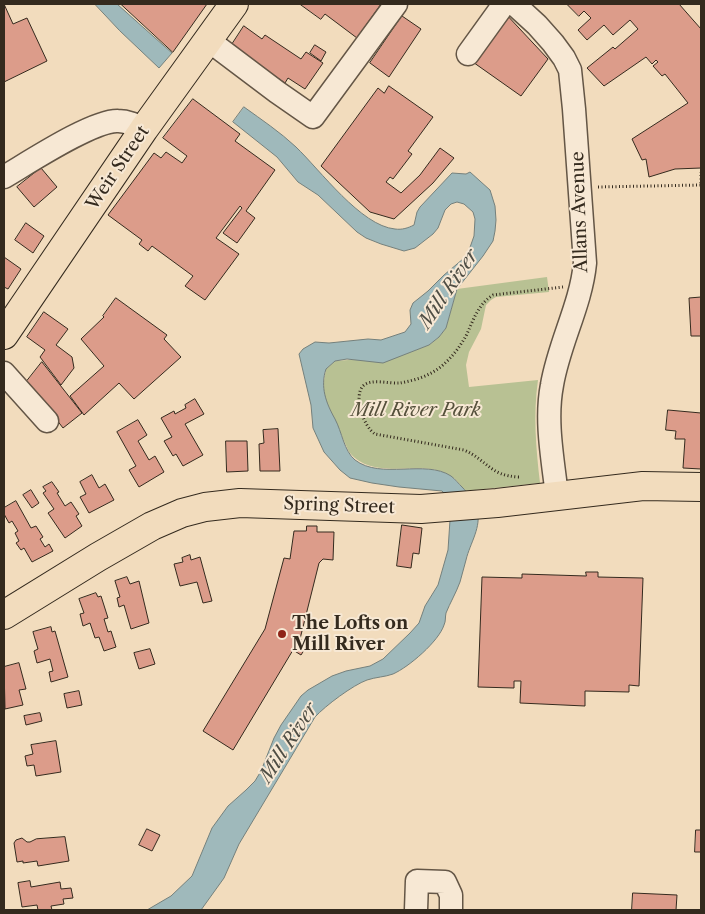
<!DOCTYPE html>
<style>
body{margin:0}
#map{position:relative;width:705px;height:914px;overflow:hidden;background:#f2dcbd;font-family:"Libre Caslon Text",serif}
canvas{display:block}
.frame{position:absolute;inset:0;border:5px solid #342a1e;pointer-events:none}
</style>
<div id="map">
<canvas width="705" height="914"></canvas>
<div class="frame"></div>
</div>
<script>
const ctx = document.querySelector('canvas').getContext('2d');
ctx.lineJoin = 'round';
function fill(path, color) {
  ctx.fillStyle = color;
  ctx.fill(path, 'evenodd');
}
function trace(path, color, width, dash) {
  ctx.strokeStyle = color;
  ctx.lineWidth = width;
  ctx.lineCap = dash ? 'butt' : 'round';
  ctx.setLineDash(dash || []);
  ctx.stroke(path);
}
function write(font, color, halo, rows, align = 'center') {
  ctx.font = font + ' "Libre Caslon Text",serif';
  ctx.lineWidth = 4;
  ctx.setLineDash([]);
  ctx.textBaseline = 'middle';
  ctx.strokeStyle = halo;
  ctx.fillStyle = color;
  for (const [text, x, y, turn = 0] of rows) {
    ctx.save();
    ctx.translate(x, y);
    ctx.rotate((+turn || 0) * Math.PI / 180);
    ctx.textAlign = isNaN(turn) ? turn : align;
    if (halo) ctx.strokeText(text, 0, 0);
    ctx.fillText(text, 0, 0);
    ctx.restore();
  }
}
fill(new Path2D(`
 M547,277l2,15 -53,5 -5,3 -5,5 -5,24 -12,23 -3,13 3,22 69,-7c-5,35 -2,68 2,103l-74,8c-5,-5 -9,-11 -14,-14 -29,-21 -76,7 -103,-25l-25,-56 -1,-9 3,-18 9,-8 65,-5 29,-11 10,-8 7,-9 11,-39z`), '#b8c193');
const water = new Path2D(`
 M95,4h22l55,49 -13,15 -39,-37z
 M244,107c18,13 36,25 52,40 24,23 65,79 99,82 7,1 13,-1 19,-4l3,-13 3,-5 32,-34 14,1 4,-2 20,18 5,16 1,14 -1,11 -2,10 -10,15 -26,33 -11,39 -7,9 -10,8 -46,18 -36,-4 -12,2 -9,8c-6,18 0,34 9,50 7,13 9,32 20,41 26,20 70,-1 96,16 4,3 8,8 11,11 6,6 12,14 15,22 5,18 -7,34 -11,51 -2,7 -4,15 -6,22 -4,11 -10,21 -14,31 -1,4 0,8 -2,12 -5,16 -35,42 -51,49 -8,3 -17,3 -26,6 -14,5 -42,26 -52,37l-76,127 -15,34 -23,32h-54l24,-14 21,-20 20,-48 16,-22 18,-16 9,-9 6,-10 13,-33 7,-13 20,-29 7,-6 24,-14 14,-5 24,-5 13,-7 27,-26 9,-10 6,-17 13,-21 10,-35 2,-30 -5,-26 -3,-3 -43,-4 -27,-4 -22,-5 -10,-8 -16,-18 -11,-24 -2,-23 -12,-51 4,-5 12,-7 14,1 39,-4 13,1 24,-8 6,-8 -1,-14 3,-7 15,-12 16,-16 19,-16 5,-6 6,-17 1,-17 -2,-7 -9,-8 -7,-2 -6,2 -6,6 -7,18 -5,6 -18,14 -11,3 -23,-7 -15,-6 -9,-6 -39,-37 -20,-13 -21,-25 -44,-35z`);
fill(water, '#9fb9bb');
trace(water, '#74807c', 1);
const building = new Path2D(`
 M4,4l9,20 14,-6 20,43 -43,21z
 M121,4h86l-34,48z
 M300,4h81l-24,34 -32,-24 -4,5z
 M567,4h112l22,25v139l-26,1 -26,8 -3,-18 -4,1 -10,-21 56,-36 -23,-29 -3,2 -9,-10 5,-4 -2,-2 -4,4 -6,-7 -42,29 -17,-18 26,-21 2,2 23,-20 -8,-9 -17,15 -9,-10 -17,15 -9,-10 13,-12 -7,-7 -5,5z
 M504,12l44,47 -27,37 -51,-36z
 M402,16l19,13 -32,48 -19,-14z
 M244,26l18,13 3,-4 36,24 5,-7 17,11 -18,26 -17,-11 -3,5 -54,-37z
 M315,45l11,7 -5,9 -11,-8z
 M389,86l44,31 -25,34 4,3 -19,25 -3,-2 -4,5 15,11 19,-18 20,-27 14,10 -21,25 -39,36 -24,-7 -49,-46 57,-78 6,5z
 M193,99l47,35 -5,7 40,29 -29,41 9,7 -18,25 -14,-10 19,-25 -2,-2 -24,32 23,16 -34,46 -20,-14 8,-10 -41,-30 -4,5 -9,-7 3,-4 -34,-25 46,-62 7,5 5,-6 16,11 5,-7 -24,-18z
 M41,168l16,19 -23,20 -17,-20z
 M26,223l18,13 -11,17 -18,-13z
 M4,257l17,12 -13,20 -4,-2z
 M701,291v45h-10l-2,-38 12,-1z
 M116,298l51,37 -3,4 17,18 -47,42 -15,-16 -35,32 -14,-19 34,-30 -23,-27 23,-22 -1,-1z
 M44,312l24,17 -12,16 16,12 2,11 -13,17 -21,-28 5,-7 -18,-13z
 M42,362l40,51 -19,15 -36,-47z
 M195,399l9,15 -19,10 18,31 -20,11 -7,-12 -3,2 -9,-15 8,-4 -11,-19 13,-7 1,3 11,-6 -1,-3z
 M668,410l33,3v56l-18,-1 2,-29h-10l1,-8 -10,-1z
 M138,420l9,15 -9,6 11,19 6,-4 9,16 -25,15 -10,-17 7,-4 -19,-34z
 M278,429l2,42h-20l-1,-27 5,-1 -1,-13z
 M226,441h21l1,30 -21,1z
 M92,475l7,13 6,-4 9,16 -25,13 -9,-16 6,-3 -6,-12z
 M52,482l7,10 -2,1 8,13 6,-4 8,12 -3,2 6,10 -17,12 -17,-25 6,-4 -11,-16 3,-2 -3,-4z
 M31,490l8,13 -7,5 -9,-13z
 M16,501l15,27 5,-2 7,11 -3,2 5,8 4,-3 4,7 -21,11 -8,-14 -3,2 -5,-7 3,-2 -4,-8 3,-2 -6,-10 -3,2 -5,-9v-6z
 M402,525l20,3 -3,26 -6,-1 -2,15 -14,-2z
 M307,526h10v6h17l-1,28 -10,-1 -4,4 -19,76 8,5 -7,11 -8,-5 -60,100 -30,-19 62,-102 19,-71 6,1 4,-28h12z
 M190,555l1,5 9,-3 12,44 -9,2 -6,-21 -17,4 -6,-22 9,-2 -1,-4z
 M586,572h12v5l45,1 -4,108 -10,-1v7l-44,-1v15l-65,-3 1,-22h-7v7l-36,-1 4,-110 40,1v-4l64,2z
 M127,577l3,7 9,-3 10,42 -18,6 -7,-24 -5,2 -2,-9 3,-1 -5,-16z
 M96,593l2,4 3,-1 7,22 -4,1 4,13 3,-1 5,16 -12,4 -5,-14 -4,1 -5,-15 -7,3 -3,-12 4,-1 -5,-14z
 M51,627l1,5 3,-1 13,46 -17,5 -2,-10 4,-1 -3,-12 -13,4 -3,-12 4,-2 -5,-17z
 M150,649l5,15 -16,5 -5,-16z
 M19,663l7,26 -7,1 4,15 -18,4 -1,-42z
 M79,691l3,14 -15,3 -3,-14z
 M40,713l2,8 -16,4 -2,-9z
 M56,741l5,31 -25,4 -2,-11 -7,1 -2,-10 8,-2 -2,-9z
 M147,829l13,6 -8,16 -13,-6z
 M696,830h5v22h-6z
 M65,837l4,24 -31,5 -1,-5 -14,2v-2l-6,1 -3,-19 2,-3 6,-2 5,4h3l6,-3z
 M30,881l1,6 29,-5 1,7 10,-1 2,10 -10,1 1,5 -13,2 1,4h-14l-1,-5 -15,2 -4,-24z
 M633,893l44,2 -1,15h-44z`);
fill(building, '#dc9c8a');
trace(building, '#342a1e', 1);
const minor = new Path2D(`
 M514,4l23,21 16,18 11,15 6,12 4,39 11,154c-4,42 -26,80 -33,122 -7,36 1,75 5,111
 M208,40l69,52 36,25 83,-113
 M468,54l36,-50
 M4,177c24,-14 89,-57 114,-56 10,0 18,4 26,8
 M4,373l43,48
 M416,910l1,-29 28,1 6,13v15`);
const major = new Path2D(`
 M4,335l140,-206 90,-125
 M4,615l94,-58 54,-31 30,-13 23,-6 35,-4 181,6 76,-6 146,-17 58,1`);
trace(minor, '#645646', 25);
trace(major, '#342a1e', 30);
trace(new Path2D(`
 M598,187l103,-2v-13
 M519,477c-29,-1 -32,-17 -55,-27l-89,-16c-11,-7 -22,-37 -12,-48 8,-8 26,-2 37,-3 11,-2 23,-5 33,-11 14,-8 25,-22 33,-36 7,-15 12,-32 27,-41l70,-8`), '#342a1e', 3, [1, 2.5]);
trace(minor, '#f7e8d4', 22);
trace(major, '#f2dcbd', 28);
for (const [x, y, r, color] of [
 [282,634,5,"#8f2418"]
]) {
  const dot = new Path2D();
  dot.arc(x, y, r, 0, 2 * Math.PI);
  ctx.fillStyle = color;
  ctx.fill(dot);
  trace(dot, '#f7e8d4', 2);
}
write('18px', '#342a1e', '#f7e8d4', [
 ["Weir Street",118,168,-56],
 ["Allans Avenue",580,212,-92],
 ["Spring Street",339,506,2]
]);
write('italic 18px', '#55503b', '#f7e8d4', [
 ["Mill River Park",416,411]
]);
write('bold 18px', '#342a1e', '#f7e8d4', [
 ["The Lofts on",292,624],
 ["Mill River",292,645]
], 'left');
write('italic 19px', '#4f4e45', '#f7e8d4', [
 ["Mill River",449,289,-56],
 ["Mill River",289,743,-57]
]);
</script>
